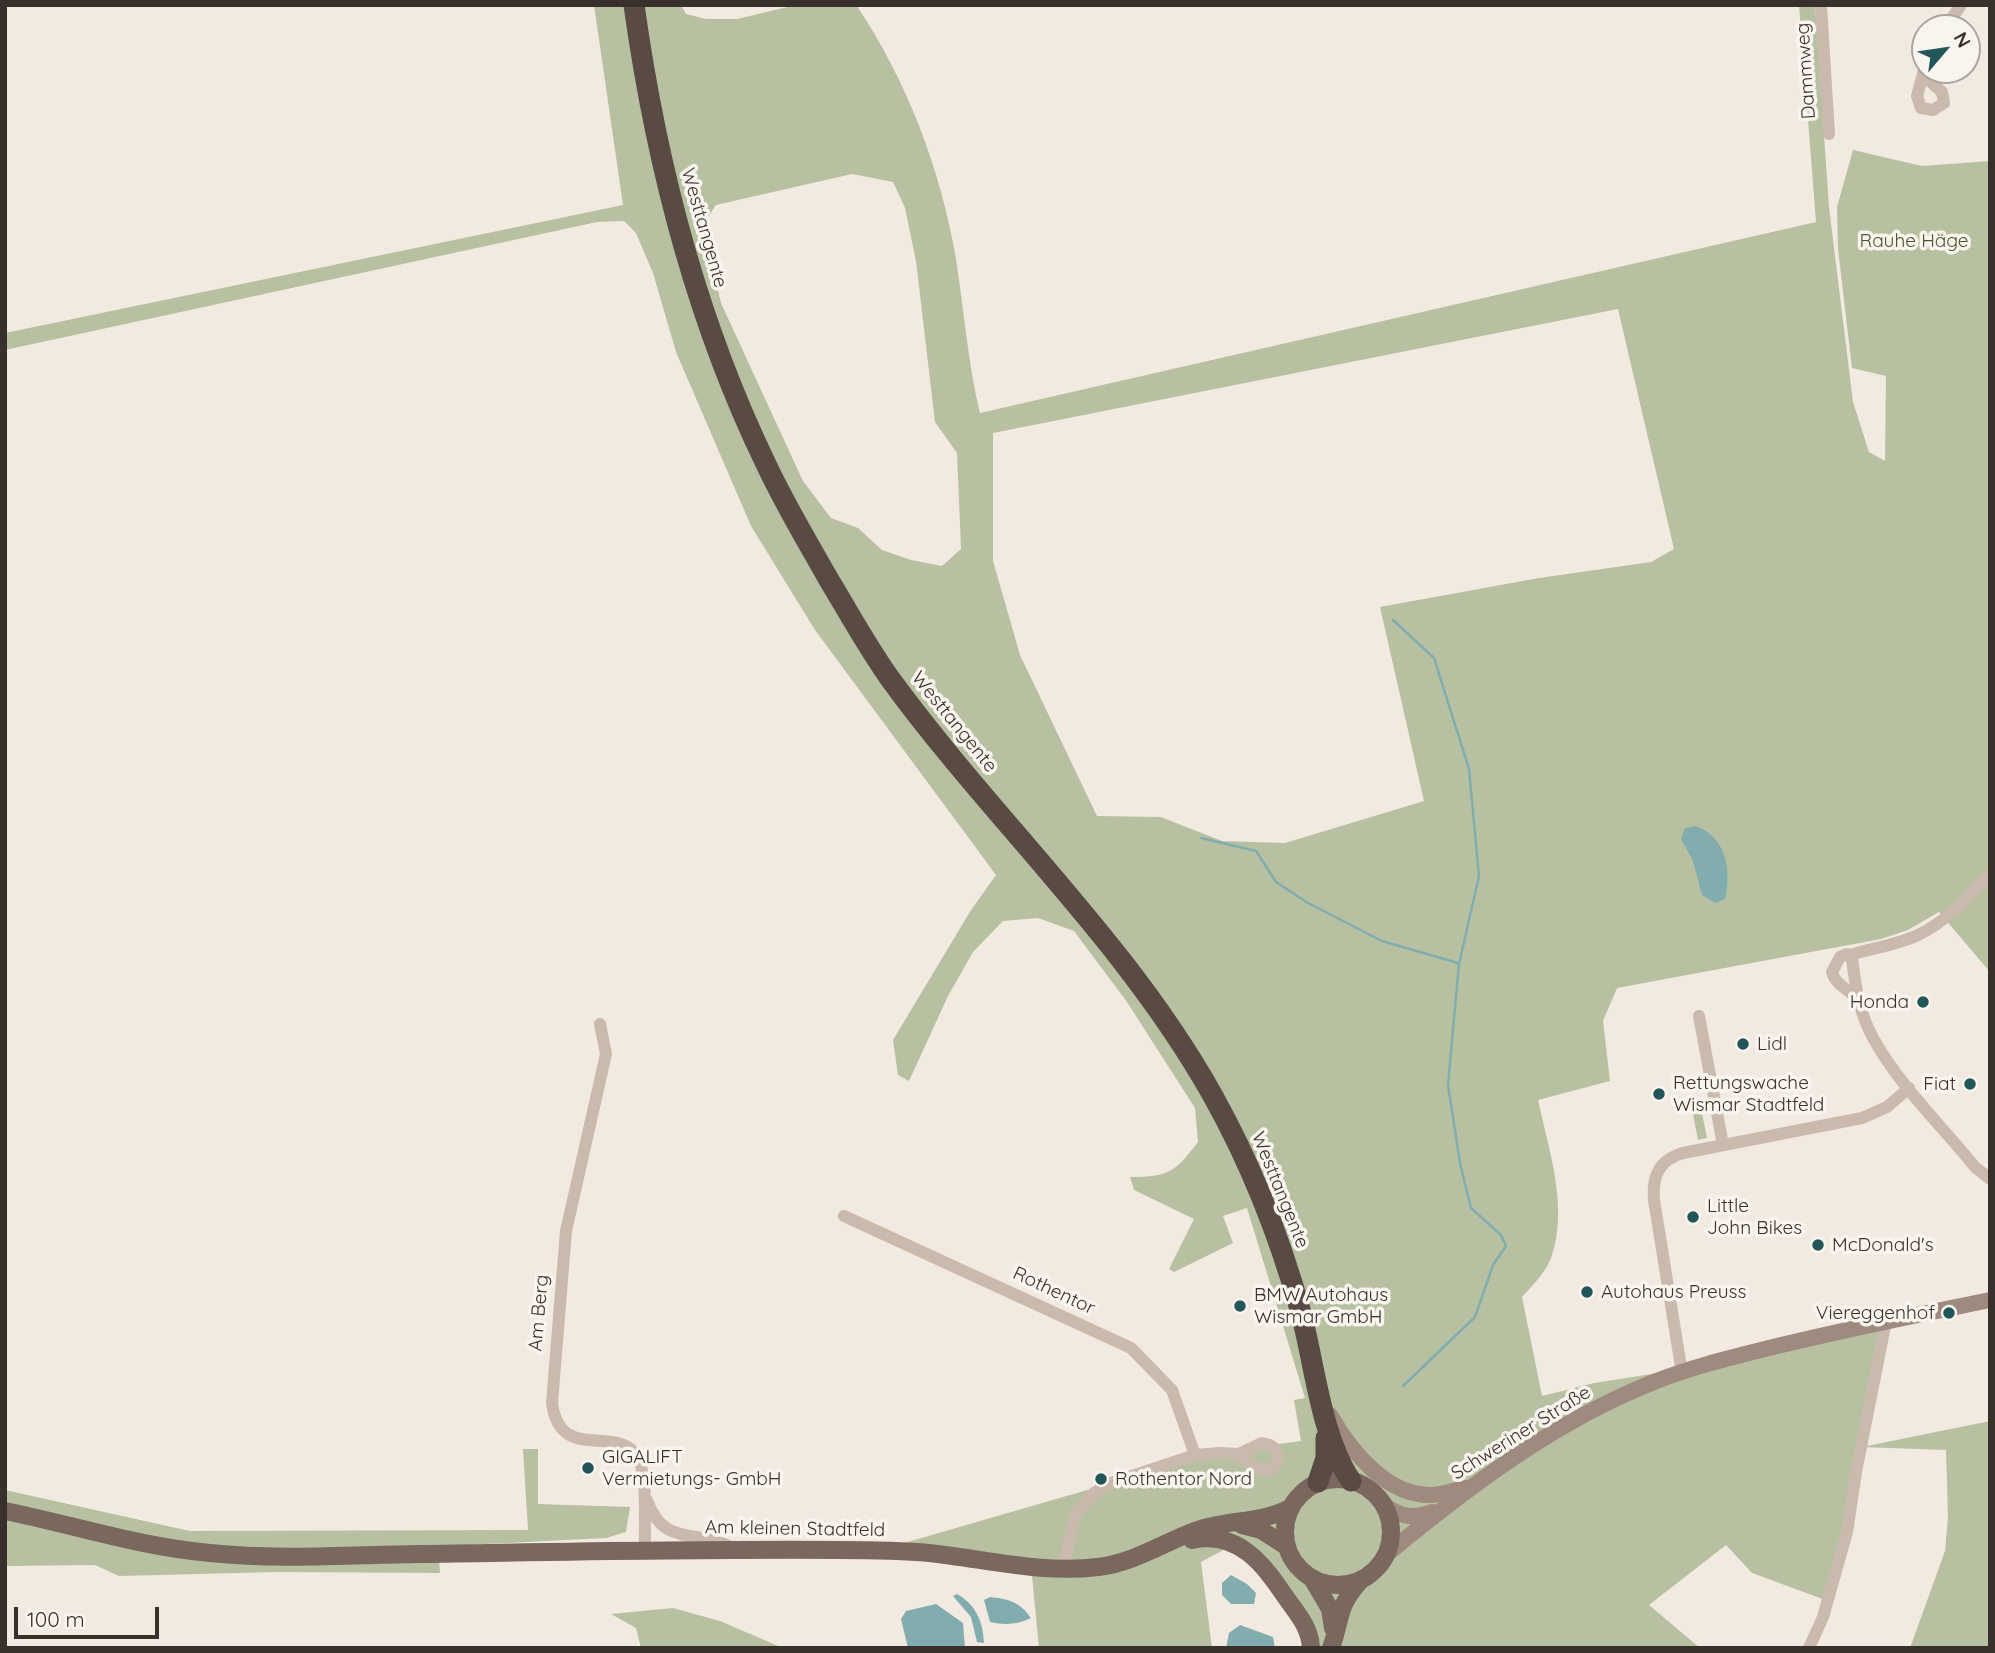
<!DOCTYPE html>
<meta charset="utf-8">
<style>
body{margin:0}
#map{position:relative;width:1995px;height:1653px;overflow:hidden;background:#f2eae1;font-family:Quicksand,sans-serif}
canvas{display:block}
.frame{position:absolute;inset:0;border:7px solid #39302c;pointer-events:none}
.north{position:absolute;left:1911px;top:14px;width:70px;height:70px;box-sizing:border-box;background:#faf4ee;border:2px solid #ada6a0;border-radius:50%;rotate:61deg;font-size:19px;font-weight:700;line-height:28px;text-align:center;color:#39302c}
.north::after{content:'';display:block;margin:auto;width:24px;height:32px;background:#235659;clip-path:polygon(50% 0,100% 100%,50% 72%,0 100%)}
.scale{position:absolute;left:14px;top:1607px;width:145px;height:32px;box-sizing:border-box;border:4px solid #39302c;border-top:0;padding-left:9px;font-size:21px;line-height:24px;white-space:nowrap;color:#39302c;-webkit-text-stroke:5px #faf4ee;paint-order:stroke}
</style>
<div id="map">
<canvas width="1995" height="1653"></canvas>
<div class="frame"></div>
<div class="north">N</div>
<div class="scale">100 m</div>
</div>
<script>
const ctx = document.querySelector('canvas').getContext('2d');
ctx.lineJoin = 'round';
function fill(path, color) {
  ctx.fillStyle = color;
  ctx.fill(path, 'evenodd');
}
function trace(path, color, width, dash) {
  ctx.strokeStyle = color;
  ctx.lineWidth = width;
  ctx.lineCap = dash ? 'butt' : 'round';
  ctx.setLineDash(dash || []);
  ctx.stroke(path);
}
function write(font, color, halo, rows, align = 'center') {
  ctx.font = font + ' Quicksand,sans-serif';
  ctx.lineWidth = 7;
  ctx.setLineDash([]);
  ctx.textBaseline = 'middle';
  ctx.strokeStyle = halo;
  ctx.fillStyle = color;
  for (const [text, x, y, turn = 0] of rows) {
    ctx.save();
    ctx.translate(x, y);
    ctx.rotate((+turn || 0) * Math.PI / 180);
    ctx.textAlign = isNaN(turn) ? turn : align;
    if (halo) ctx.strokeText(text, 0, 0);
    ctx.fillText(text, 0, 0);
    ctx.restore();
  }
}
fill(new Path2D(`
 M594,5h34c21,188 80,371 171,537 20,36 40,72 64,106 48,71 101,137 156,202 33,39 67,76 98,117 22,29 44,59 63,90 29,48 52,98 78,147l3,-2c-24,-52 -46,-105 -77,-154 -85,-134 -206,-241 -296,-372 -95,-138 -172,-299 -213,-461 -18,-69 -31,-139 -41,-210h47l5,9 20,5h31l59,-14 61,1c50,75 84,164 99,253 8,51 12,105 24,154l836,-191 -17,-217h16l14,202 24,195 16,50 16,9 1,-85 -34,-8 -14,-119 -1,-42 16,-57 69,16 68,-5v811l-51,-60 -31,18 -27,9 -264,49 -14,33 7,60 -72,19c11,51 31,107 13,158 -5,14 -19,28 -29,39l20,99 52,-13 83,-13 117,-30 91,-15 -23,122 128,-26v227h-80l35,-97 3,-33 -2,-68 -85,-3 -14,85 -19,69 -76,-28 -26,-28 -77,60 51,43h-389c-2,-31 -49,-90 -76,-104l-34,18 11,86h-173l-8,-82 -102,-13 -49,-3 228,-66 87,-29 106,-14 -7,-41 11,-2 -58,-190 -24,8 10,27 -59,29 -5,-3 25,-50 -60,-29 -4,-13c39,0 45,-5 68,-35l-3,-34 -68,-106 -53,-71 -36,-13 -35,3 -30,31 -25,44 -39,85 -11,-6 -5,-35 78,-130 25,-35 -181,-245 -64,-104 -75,-174 -23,-79 -17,-40 -12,-12 -27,1 -592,128v-17l618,-128zM852,174l41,8 12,26 11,53 19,161 22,31 4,96 -19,17 -31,-6 -29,-10 -24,-22 -27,-10 -28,-37 -82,-178 -18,-79 13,-19zM1618,309l56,240 -23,13 -112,16 -159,29 44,194 -139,42 -63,-2 -61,-24 -64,-1 -77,-161 -27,-94v-128z
 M1702,1113l5,25 -9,2 -5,-26z
 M523,1449h15v55l92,3 -4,25 -20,6 -139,7 -201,4 -71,-4 -61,-11 -129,-32v-12l185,41 338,-1z
 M5,1518l115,24 319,16 1,15 -163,-1 -158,4 -24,-11 -90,1z
 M673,1608l47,13 63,27h-142l-5,-20 -25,-14z`), '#b7c1a2');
fill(new Path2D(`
 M1696,826c30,11 36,44 29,73l-10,4 -13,-8 -9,-34 -12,-22 4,-11z
 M1231,1575l16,9 9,9 -2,11h-23l-9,-9v-12z
 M957,1594c19,11 26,27 27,49l-7,-1 -6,-25 -18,-21z
 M990,1597c19,2 30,5 41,21 -14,7 -27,7 -41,4l-6,-22z
 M936,1604l27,19 2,25h-57l-7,-29 5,-8z
 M1240,1625l33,12 2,11h-49l3,-15z`), '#82adae');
trace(new Path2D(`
 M1393,620l41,38 35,111 10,107 -20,88 -11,121 12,78 11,45 30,27 5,11 -13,19 -18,52 -72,69
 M1201,838l55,13 20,31 32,21 74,38 76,22`), '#82adae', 2.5);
trace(new Path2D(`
 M1821,5l8,129
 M1945,28l16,-23
 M1924,76l18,16 2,11 -11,7 -12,-2 -4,-12 8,-30
 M1990,873c-21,24 -45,50 -74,63 -20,9 -42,12 -63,18l-1,4c3,26 7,54 20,78 25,47 69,89 103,131l15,12
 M1852,958l-5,-4 -7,3 -8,15c3,13 18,18 27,28
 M1699,1016l24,129
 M600,1024l6,30 -40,177 -14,172c8,62 67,19 86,55 10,18 6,68 7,91
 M844,1216l287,132 41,42 23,65
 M1682,1373l-28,-173c-2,-24 5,-40 29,-47l179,-35 25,-11 22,-19
 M647,1500c16,47 48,29 82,46
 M1063,1569l12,-54 19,-22 14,-9 87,-29 25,-2 19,1 23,-11 8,2 5,4 3,8 -1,7 -10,7 -16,-6 -12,-11
 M1809,1648l14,-31 24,-85 9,-60 30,-151`), '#cabaae', 12);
trace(new Path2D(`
 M1330,1415c21,36 57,82 103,80 11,-1 21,-5 32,-7
 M1383,1504c17,13 30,15 49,8
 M1387,1554c81,-67 168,-133 267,-172 35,-14 71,-23 107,-32 76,-19 152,-34 229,-50`), '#9e8a7f', 16);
trace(new Path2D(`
 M1285 1532a53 53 0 1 1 106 0a53 53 0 1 1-106 0Z
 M5,1511c69,14 135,36 205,42 69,7 140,2 209,1 140,-2 279,-5 418,-4 31,0 61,0 92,3 56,6 112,21 169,14 35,-4 65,-24 97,-36 31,-12 65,-7 95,-23
 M1242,1525l19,5 25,16
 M1192,1540c47,-10 72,25 95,59 11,15 23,29 24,49
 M1313,1580l17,29 3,19
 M1331,1648c11,-30 5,-40 29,-67`), '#7a675e', 18);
trace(new Path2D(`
 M634,5c22,158 62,314 131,457 19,41 42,79 64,118 20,33 39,68 62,100 103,141 236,262 322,416 38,68 67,142 88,217 14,53 20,123 50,168
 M1318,1482l8,-24v-20`), '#594a43', 21);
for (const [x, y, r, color] of [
 [1923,1002,7,"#235659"],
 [1743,1044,7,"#235659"],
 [1970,1084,7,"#235659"],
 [1659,1094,7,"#235659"],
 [1693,1217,7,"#235659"],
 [1818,1245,7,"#235659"],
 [1587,1292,7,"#235659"],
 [1240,1306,7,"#235659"],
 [1949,1313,7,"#235659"],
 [588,1468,7,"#235659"],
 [1101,1479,7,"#235659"]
]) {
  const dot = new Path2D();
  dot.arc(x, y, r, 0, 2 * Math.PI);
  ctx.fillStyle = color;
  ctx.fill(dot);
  trace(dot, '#faf4ee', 2.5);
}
write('19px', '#39302c', '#faf4ee', [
 ["Dammweg",1806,71,-94],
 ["Westtangente",704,228,74],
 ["Westtangente",954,722,51],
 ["Westtangente",1280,1190,68],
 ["Rothentor",1054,1291,25],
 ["Am Berg",539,1313,-85],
 ["Schweriner Straße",1521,1433,-32],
 ["Am kleinen Stadtfeld",795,1529,1]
]);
write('19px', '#495631', '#faf4ee', [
 ["Rauhe Häge",1914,241]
]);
write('19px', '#39302c', '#faf4ee', [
 ["Honda",1909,1002,"right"],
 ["Lidl",1757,1044],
 ["Rettungswache",1673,1083],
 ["Wismar Stadtfeld",1673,1105],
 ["Fiat",1956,1084,"right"],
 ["Little",1707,1206],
 ["John Bikes",1707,1228],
 ["McDonald's",1832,1245],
 ["Autohaus Preuss",1601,1292],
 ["BMW Autohaus",1254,1295],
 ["Wismar GmbH",1254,1317],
 ["Viereggenhof",1935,1313,"right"],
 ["GIGALIFT",602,1457],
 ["Vermietungs- GmbH",602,1479],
 ["Rothentor Nord",1115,1479]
], 'left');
</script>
